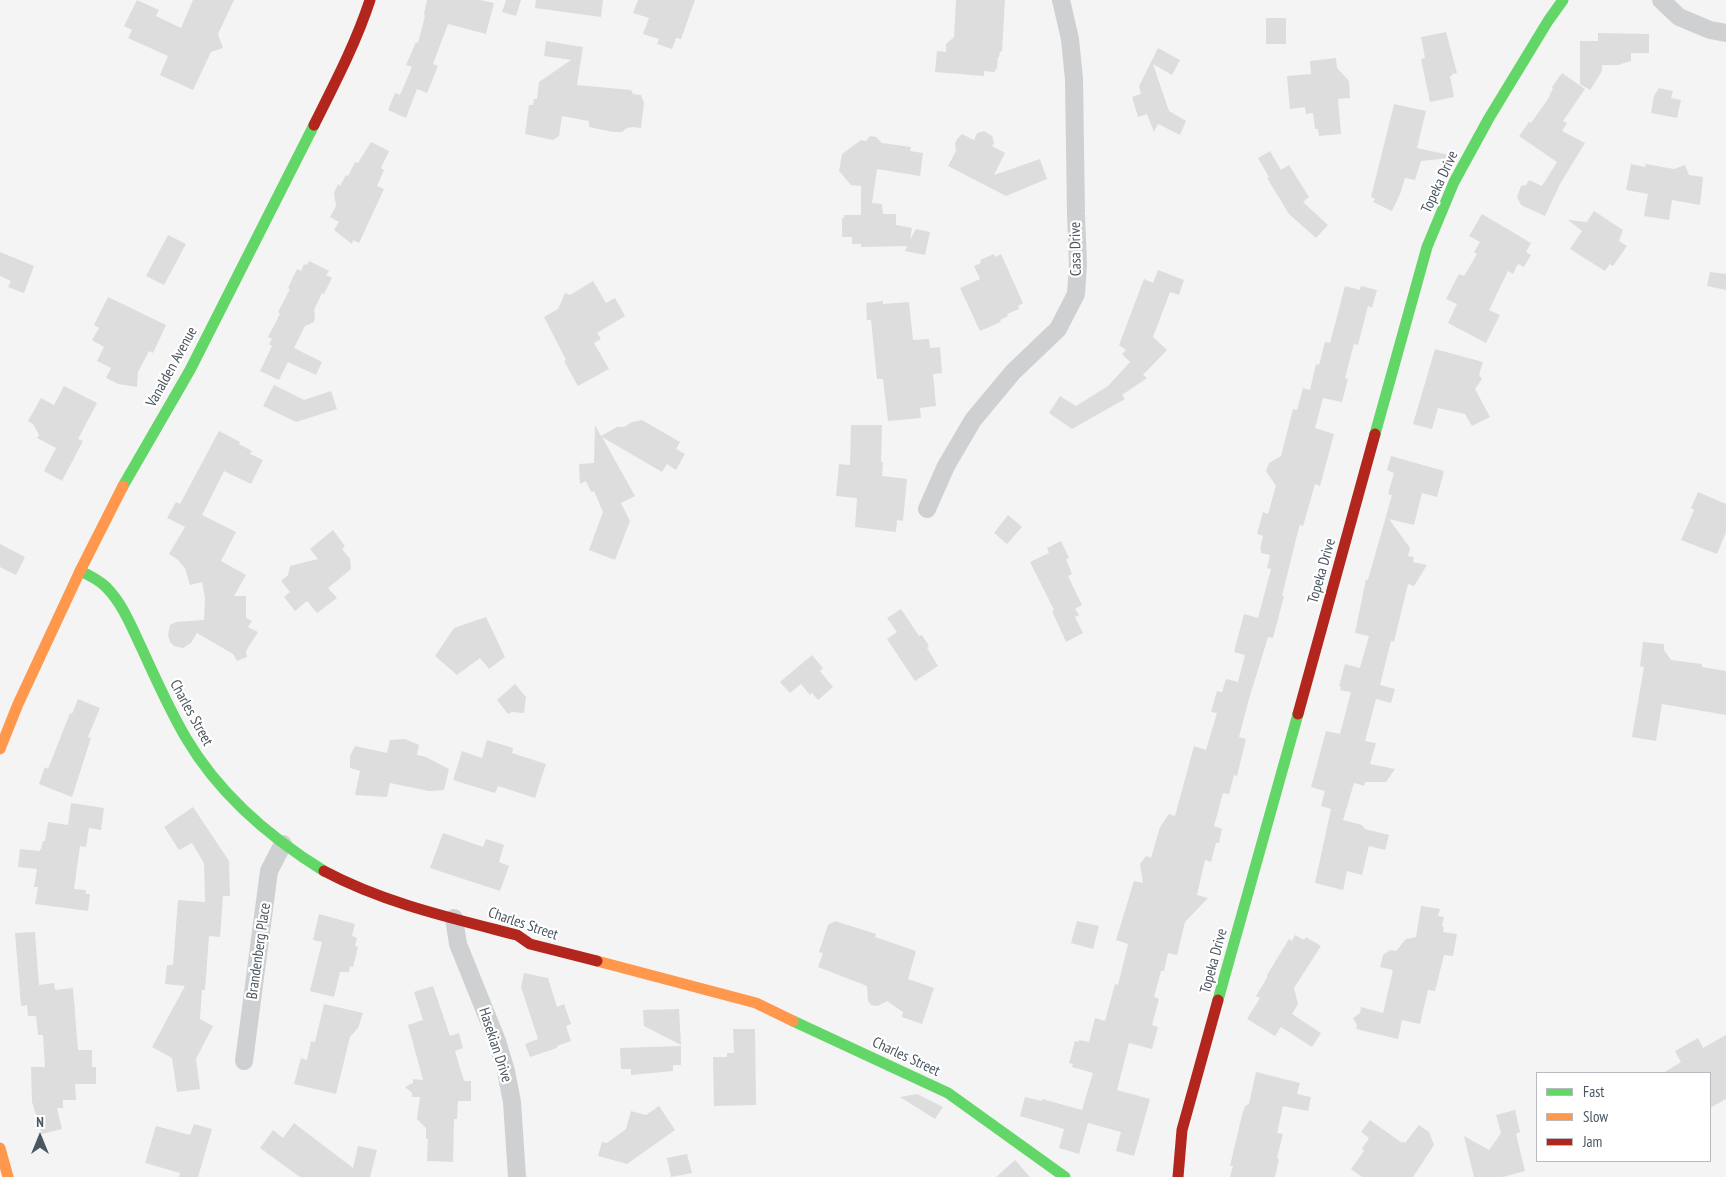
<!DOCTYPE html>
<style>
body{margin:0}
#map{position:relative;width:1726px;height:1177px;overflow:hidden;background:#f4f4f4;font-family:"PT Sans Narrow",sans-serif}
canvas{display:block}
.legend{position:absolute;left:1536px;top:1072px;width:175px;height:90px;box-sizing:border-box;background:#fff;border:1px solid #b7bbc0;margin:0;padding:6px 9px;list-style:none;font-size:15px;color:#4a5661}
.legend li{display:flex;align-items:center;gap:10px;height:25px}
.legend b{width:25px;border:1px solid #b7bbc0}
.north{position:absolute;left:15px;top:1112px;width:50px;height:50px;-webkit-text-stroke:4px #fff;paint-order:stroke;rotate:0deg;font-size:14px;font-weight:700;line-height:20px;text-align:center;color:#4a5661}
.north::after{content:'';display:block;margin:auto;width:18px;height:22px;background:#4a5661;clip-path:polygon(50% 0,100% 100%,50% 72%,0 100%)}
</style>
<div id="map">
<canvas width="1726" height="1177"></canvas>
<ul class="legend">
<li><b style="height:6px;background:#63d668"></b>Fast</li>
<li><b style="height:6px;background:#ff974d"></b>Slow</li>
<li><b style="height:6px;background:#b3261e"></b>Jam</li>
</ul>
<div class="north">N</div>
</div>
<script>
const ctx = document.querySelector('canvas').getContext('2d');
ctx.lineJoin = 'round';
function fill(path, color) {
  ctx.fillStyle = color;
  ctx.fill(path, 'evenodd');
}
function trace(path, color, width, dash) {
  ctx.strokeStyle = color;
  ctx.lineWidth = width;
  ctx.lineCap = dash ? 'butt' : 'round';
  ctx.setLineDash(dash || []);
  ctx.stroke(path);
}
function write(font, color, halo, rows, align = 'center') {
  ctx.font = font + ' "PT Sans Narrow",sans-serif';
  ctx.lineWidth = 4.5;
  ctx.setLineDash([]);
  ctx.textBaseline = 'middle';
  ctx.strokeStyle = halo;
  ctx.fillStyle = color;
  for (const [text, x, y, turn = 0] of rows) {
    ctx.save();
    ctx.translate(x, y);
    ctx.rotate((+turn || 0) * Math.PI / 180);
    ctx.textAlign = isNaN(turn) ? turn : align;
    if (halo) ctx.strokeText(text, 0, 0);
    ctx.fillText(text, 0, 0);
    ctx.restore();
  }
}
fill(new Path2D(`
 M137,0l22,10 -3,6 25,12 12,-28h41l-16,34 5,14 -12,4 -18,38 -33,-15 8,-19 -40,-18 4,-8 -8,-4z
 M427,0h53l14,3 -8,31 -38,-10 -15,40 5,2 -11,27 -10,-4 -11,29 -18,-8 7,-17 5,2 12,-28 -6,-2 10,-23 2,1 7,-27 -1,-2z
 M506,0h15l-5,16 -14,-4z
 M536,0h67l-2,17 -66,-9z
 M638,0h57l-14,39 -5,-1 -4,11 -15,-5 2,-5 -16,-5 6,-16 -16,-5z
 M956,0h49l-3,52 -2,-1 -1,6h-1l-1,12h-2v3l-11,-1v5l-49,-4 2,-21 9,1v-8l8,-7z
 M1266,18h20v26h-20z
 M1446,32l11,41 -5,1v2h-2l4,21 -24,5 -9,-43 4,-1 -4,-21z
 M1598,33l51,1v19h-18v8l-13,4h-16v6l-12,19 -10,-6v-43h18z
 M546,41l37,6 -6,38 54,5 2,4 8,1 3,8 -3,25 -8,-1 -6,1 -5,4h-9l-24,-5v-6l-27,-5 -3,20 -6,4 -28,-6 4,-29h4l1,-6h3l2,-17 32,-22 -27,-4z
 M1158,48l22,12 -8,15 -19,-11 16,47 17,10 -6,14 -22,-11 -4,8 -7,-18 -9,3 -6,-20 9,-3 -2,-8z
 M1336,58l1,10 12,13 1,17 -12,1 3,35 -22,2 -1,-7h-3l-2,-16 -7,1 -1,-7 -15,2 -3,-33 24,-2 -1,-13z
 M1562,73l23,16 -22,32 4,2 -5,8 23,12 -25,41 -15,32 -24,-11 -4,-8 4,-11 5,-1 3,-5 13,6 15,-24 -38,-26 10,-14 2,1 17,-24 5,-11 -1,-1z
 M1659,88l14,3 -2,7 10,2 -4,18 -26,-5 3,-17z
 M1394,104l32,7 -9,37 32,7v3l-28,3 -6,19 -10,-2 -5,16 -8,17 -19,-9 2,-3 -4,-2z
 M984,131l8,5 2,7 -2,3 13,7 -11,22 46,-16 7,20 -41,17 -58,-30 8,-15 -1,-8 3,-5 4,-4 12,6 3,-7z
 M870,136l6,1 6,6 29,4 -1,4 13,2 -3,23 -43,-7 -5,34 10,1 1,10h13v11l16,3 -2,12 6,-11 14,3 -5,23 -20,-4 2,-5 -46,1v-3h-9v-7h-10v-19h2v-3h17v-29l-10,-1 -12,-14 3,-17 19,-14 5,1z
 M371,142l18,9 -8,17 3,2 -7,16 7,3 -25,54 -6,-3 -1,4 -18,-14 5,-8 -9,-5 6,-11 -2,-13 4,-9 2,2 6,-11 2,1 7,-14 3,1z
 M1270,151l11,19 8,-5 20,32 -6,5 25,23 -12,13 -27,-24 -22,-36 2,-1 -11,-19z
 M1631,164l14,3 1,-3 28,5 11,-4 4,10 14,2 -3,28 -28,-5 -3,20 -25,-4 4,-22 -22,-4z
 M1594,211l29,19 -4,11 8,5 -14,20 -3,-2 -5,7 -35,-22 12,-18 -14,-11 19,2z
 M1482,214l49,29 -5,9 5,3 -7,12 -6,-3 -5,10 -5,-3 -19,39 11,5 -14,28 -38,-20 9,-19 -11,-5 13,-25 5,2 13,-22 -3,-2 6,-10 -11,-6z
 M168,235l18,9 -22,41 -18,-9z
 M0,252l34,14 -10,27 -16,-6 3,-6 -11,-5z
 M994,254l1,3 6,-3 22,49 -5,3 1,3 -12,5 1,2 -8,4 1,2 -21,9 -20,-43 20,-9 -6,-13 7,-3 -1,-3z
 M309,261l20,10 -3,4 6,3 -8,16 -2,-1 -8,17 1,7 -1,5 -9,4 -11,22 28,14 -6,13 -28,-13 -9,18 -19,-9 12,-25 -3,-2 3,-5 -4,-2 12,-23 -2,-2 12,-23 -2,-1 9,-19 4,2 3,-7 3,1z
 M1158,270l26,10 -5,15 -9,-3 -17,45 14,13 -24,25 4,3 -25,17 3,4 -53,30 -23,-16 11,-17 16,10 32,-20 22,-24 -8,-8 4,-4 -7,-5 25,-66 9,4z
 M1710,272l16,2v16l-19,-4z
 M593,281l13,22 9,-5 10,18 -28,17 4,6 -7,4 15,26 -31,17 -14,-25 2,-1 -22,-43 14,-8 7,-16 5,2z
 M1345,286l15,4 1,-4 16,4 -5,18 -4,-2 -10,39 -4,-1 -9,34 3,1 -6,23 -19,-4 -8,30 19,6 -14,52 -5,-2 -11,39 -1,3 -3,-1 -2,6 -16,65h2l-11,42 -5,-1 -19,62 -10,38 7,2 -9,37 -3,-1 -5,19 -6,-1 -9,33 8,3 -3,14h-3l-5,19 -6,-2 -8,35 11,3 -23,24 -8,33 -9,-2 -4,18h-3l-7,26 5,2 -7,26 6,2 -6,22 -23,-6 -12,47 33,9 -16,57 -18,-5 5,-19 -33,-9 -9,31 -20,-6 5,-19 -44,-13 5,-19 17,4v-2l40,11 11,-37 -21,-6 1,-3 -4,-1 6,-22 4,1v-2l10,2 6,-24 10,3 10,-37 3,1 10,-41 -12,-4 18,-59 9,2 -3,-19 6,-8 5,2 9,-31 9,-13 6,2 19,-70 12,4 11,-37 -6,-1 6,-21 5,1 4,-13 12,3 7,-27 -11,-3 10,-38 14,4 13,-49 -4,-1 3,-13 -9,-2v-4h-1l3,-13 -6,-2 6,-22 5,2 8,-28 -10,-15 3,-8 12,-7 12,-47 4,1 6,-22 7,2 6,-26 3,1 6,-23 5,1z
 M108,297l58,28 -13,28 -4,-2 -11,21 -1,15 -19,-3 -12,-6 5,-10 -14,-7 7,-14 -12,-7 7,-12 -5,-3z
 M883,301v3l26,-2 4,38 16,-1 1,9 10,-1 2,26 -9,1 3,32 -16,2 1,10 -33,3 -5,-42h-6l-6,-59h-4l-1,-17z
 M1435,349l48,13 -4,13 3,4 -7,10 15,28 -18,9 -7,-12 -27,-6 -6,21 -19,-5z
 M274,385l30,15 27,-9 6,18 -41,13 -33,-16z
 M64,386l33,17 -19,36 5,2 -21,40 -18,-10 12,-23 -19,-10 2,-3 -6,-11 -5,-3 13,-23 13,7z
 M642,420l38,22 -4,7 9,5 -9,16 -9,-6 -5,8 -60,-35 33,59 -14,7 9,18 -15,39 -26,-10 14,-38 -9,-21 -3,1 -5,-11 -6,3 -1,-20 15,-1 1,-38 6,11 16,-9h7l8,-5z
 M851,425h31l-1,37h2l-1,14 25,3 -4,42 -6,-1 -1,12 -41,-5 2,-29 -21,-2 3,-32 11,1z
 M219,431l21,11 -1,2 13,7 -2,3 13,6 -12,24 -27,-13 -22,44 34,17 -15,29 25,14 -12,21h12v22l6,3 -4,6 10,5 -12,19 1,6 -10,4 -4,-7 -36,-21 -6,10 -8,5 -9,-2 -4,-4 -2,-7 2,-10 6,-3 28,-2 1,-22 -3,-16 -12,3 -5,-17 -8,-9 -8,-5 16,-27 -18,-9 9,-16 4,2z
 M1391,456l53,15 -7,26 -15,-4 -8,32 -25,-6 21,29 -2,8 6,1 -1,5 14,3 -13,21 -6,-2 -14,58 -3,-1 -11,44 15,4 -4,14 -15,-4 -11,42 11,2 -6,21 25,5 -9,13h-21l-1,4 -10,-3 -11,37 19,5 3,4 24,6 -4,15 -16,-4 -7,29 -15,-4 -4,19 -28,-7 16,-74 -10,-3 4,-15 -14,-4 15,-56 14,3 11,-42 -11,-2 1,-3 -2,-1 6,-22 15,4 9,-32 -14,-3 11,-54 2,1 24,-85 -4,-1 6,-21 -7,-3z
 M1698,492l28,12v28l-9,22 -36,-14 13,-30 -3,-2z
 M1008,515l14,12 -15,17 -13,-11z
 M333,530l12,16 -3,3 8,10 1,10 -23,19 9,10 -20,15 -10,-12 -12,10 -11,-14 6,-5 -9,-11 7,-6 2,-9 28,-7 -8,-10z
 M1061,541l8,17 -3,1 6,15 -4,2 14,29 -7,4 4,6 -4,2 8,16 -17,9 -14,-31 2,-1 -24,-48 19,-9 -2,-5z
 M0,544l25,13 -9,18 -16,-8z
 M901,609l18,27 3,-1 7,11 -2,2 11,18 -23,15 -28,-42 10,-7 -10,-14z
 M486,617l19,40 -16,12 -9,-11 -23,17 -22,-19 19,-28z
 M1643,642l21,2v6l7,10 31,4v3l24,4v44l-64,-11 -6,37 -24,-4 12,-70 -4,-1z
 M812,655l11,13 -3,3 13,16 -15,13 -6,-7 -2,2 -9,-11 -11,9 -10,-11z
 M515,684l11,13 -2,16 -12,-1 -4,2 -11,-14z
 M78,699l22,9 -12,29 3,1 -19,59 -33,-13 6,-17 3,2 22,-56 2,1z
 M405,739l14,6 -2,10 9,2 23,12 -5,21 -15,1 -39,-8 -3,14 -32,-2 5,-24 -10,-3v-12l5,-10 32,7 3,-13z
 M487,740l26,8 -1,5 34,11 -11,34 -37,-12 -3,7 -42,-13 9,-29 20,7z
 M71,803l33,5 -3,22 -12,-2 -3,19 -6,-1 -6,43 12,1v4h4l-2,17 -53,-7 3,-17h-4l3,-18 -19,-2 2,-18 20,2v-2h1l2,-8h2l3,-19 20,3z
 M193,807l36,54 1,35h-7l-3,41 -11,-1 -4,54h-3l-2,29 13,7 -17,33 4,30 -23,3 -5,-34 -20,-11 33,-61 -20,-2 2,-19h6l5,-65 27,2 -1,-39 -12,-20 -13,7 -15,-23z
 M443,833l40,14 3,-8 18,6 -5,17 10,4 -9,25 -70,-23z
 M1421,906l19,3 -2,7 6,1 -2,9 2,1 -1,5 14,2 -4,22 -9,-1 -9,36 -7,-1 -8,34 -18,-4 -4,19 -42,-10 1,-4 -4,-7 7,-5 1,-6 22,6 10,-43 -13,-3 3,-12 7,-5 6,1 10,-12 10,-2z
 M319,914l36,10 -3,12 5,2 -2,8 3,1 -5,20 -3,-1 -1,6h-9l-6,25 -24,-6 12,-49 -9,-2z
 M835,921l41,13 -1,3 41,14 -8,28 26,9 -12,36 -20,-7 1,-5 -16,-11 -9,5 -7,-1 -3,-4 -1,-15 -49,-19 5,-14 -4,-1 9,-27z
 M1077,921l22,5 -6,23 -22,-6z
 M35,932l4,53 15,-2 1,7 18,-2 5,62h14v17h4v17h-21l1,16h-13v8h-6l5,21 -20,5 -10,-32 -1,-35h14l-2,-32h-5l-2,-19h-8l-1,-11 -6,1 -6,-73z
 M1295,935l9,5 2,-3 15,9 -27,42 4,16 -6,10 29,19 -9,14 -31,-20 -6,9 -28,-17 13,-21 -4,-2 12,-20 -1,-1 22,-36 3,2z
 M524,973l24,5 9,29 7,-3 7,20 -5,2 5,15 -14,5v2l-27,9 -5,-13 13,-5 -17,-52z
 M433,986l17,50 9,-3 4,15 -8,3 9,30h7v20h-13l-1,18h-3l-1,43 -26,-1 1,-22h-2v-11l-9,-9 3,-22h-8v-4l-7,-6 8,-4v-4l10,1 -15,-55 15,-5 -9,-28z
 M324,1004l39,9 -5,15 -8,9 -14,57 -42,-10 7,-26 6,2 4,-19 4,1z
 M679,1009l2,36 -37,-19 -1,-16z
 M733,1029h22l1,76 -42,1 -1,-49h14v-4h7z
 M1726,1035v64l-16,9v-35h-47l18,-11 -6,-11 23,-13 5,10z
 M681,1046v19h-8v6l-42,4v-6h-10l-1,-21z
 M1256,1072l44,11 -3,11 14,3 -3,14 -25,-5 -6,27 6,1 -6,24 2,1 -4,18h-45l3,-11h-3l12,-51 3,-9 4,-2z
 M917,1094l26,13 -8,12 -35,-22z
 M659,1106l16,24 -48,34 -29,-8 4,-14 5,1 19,-14 5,-18 15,4z
 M1515,1110l5,22 -4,2 9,37 -22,6h-29l-10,-41 25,14 12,-17 -5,-18z
 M1370,1120l32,23 1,-2 2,2 14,-18 10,7 5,13 -21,32h-51l-11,-8 13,-18 -2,-2 7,-11 -8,-6z
 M294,1123l59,45 5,-22 19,4 -7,27h-70l-40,-29 13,-18 10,8z
 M194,1124l18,5 -14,48h-19l1,-4 -35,-10 11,-37 34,9z
 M687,1154l5,19 -21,4 -4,-19z
 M1015,1160l15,17h-34z`), '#ddddde');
trace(new Path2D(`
 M1661,0l18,17 31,13 16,3
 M927,509l19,-43 27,-46 40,-48 45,-43 18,-35 2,-29 -2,-51 -2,-135 -4,-40 -9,-39
 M454,918l4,26 39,97 9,30 6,31 5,75
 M244,1061l25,-190 14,-27`), '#ced0d2', 18);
trace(new Path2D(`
 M1375,434l52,-187 27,-65 35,-64 59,-97 15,-21
 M123,486l67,-116 124,-245
 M80,571c9,4 19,9 26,16 17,17 26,41 36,62 14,30 27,60 44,89 33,56 83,99 138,133
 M1218,1000l80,-286
 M793,1021l155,72 117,84`), '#63d668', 11);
trace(new Path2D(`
 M0,749l18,-45 62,-133 43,-85
 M597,961l159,42 37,18
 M0,1148l8,29`), '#ff974d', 11);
trace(new Path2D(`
 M314,125c20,-40 42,-82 56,-125
 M1298,714l77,-280
 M324,871c60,32 127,47 193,64l13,9 67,17
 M1178,1177l4,-47 36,-130`), '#b3261e', 11);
write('15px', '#4a5661', '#fff', [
 ["Topeka Drive",1440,182,-65],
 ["Casa Drive",1076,249,-91],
 ["Vanalden Avenue",172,367,-61],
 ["Topeka Drive",1322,571,-74],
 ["Charles Street",191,713,61],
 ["Charles Street",523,924,19],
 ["Brandenberg Place",259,951,-82],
 ["Topeka Drive",1214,961,-75],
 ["Hasekian Drive",495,1045,72],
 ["Charles Street",906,1057,25]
]);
</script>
